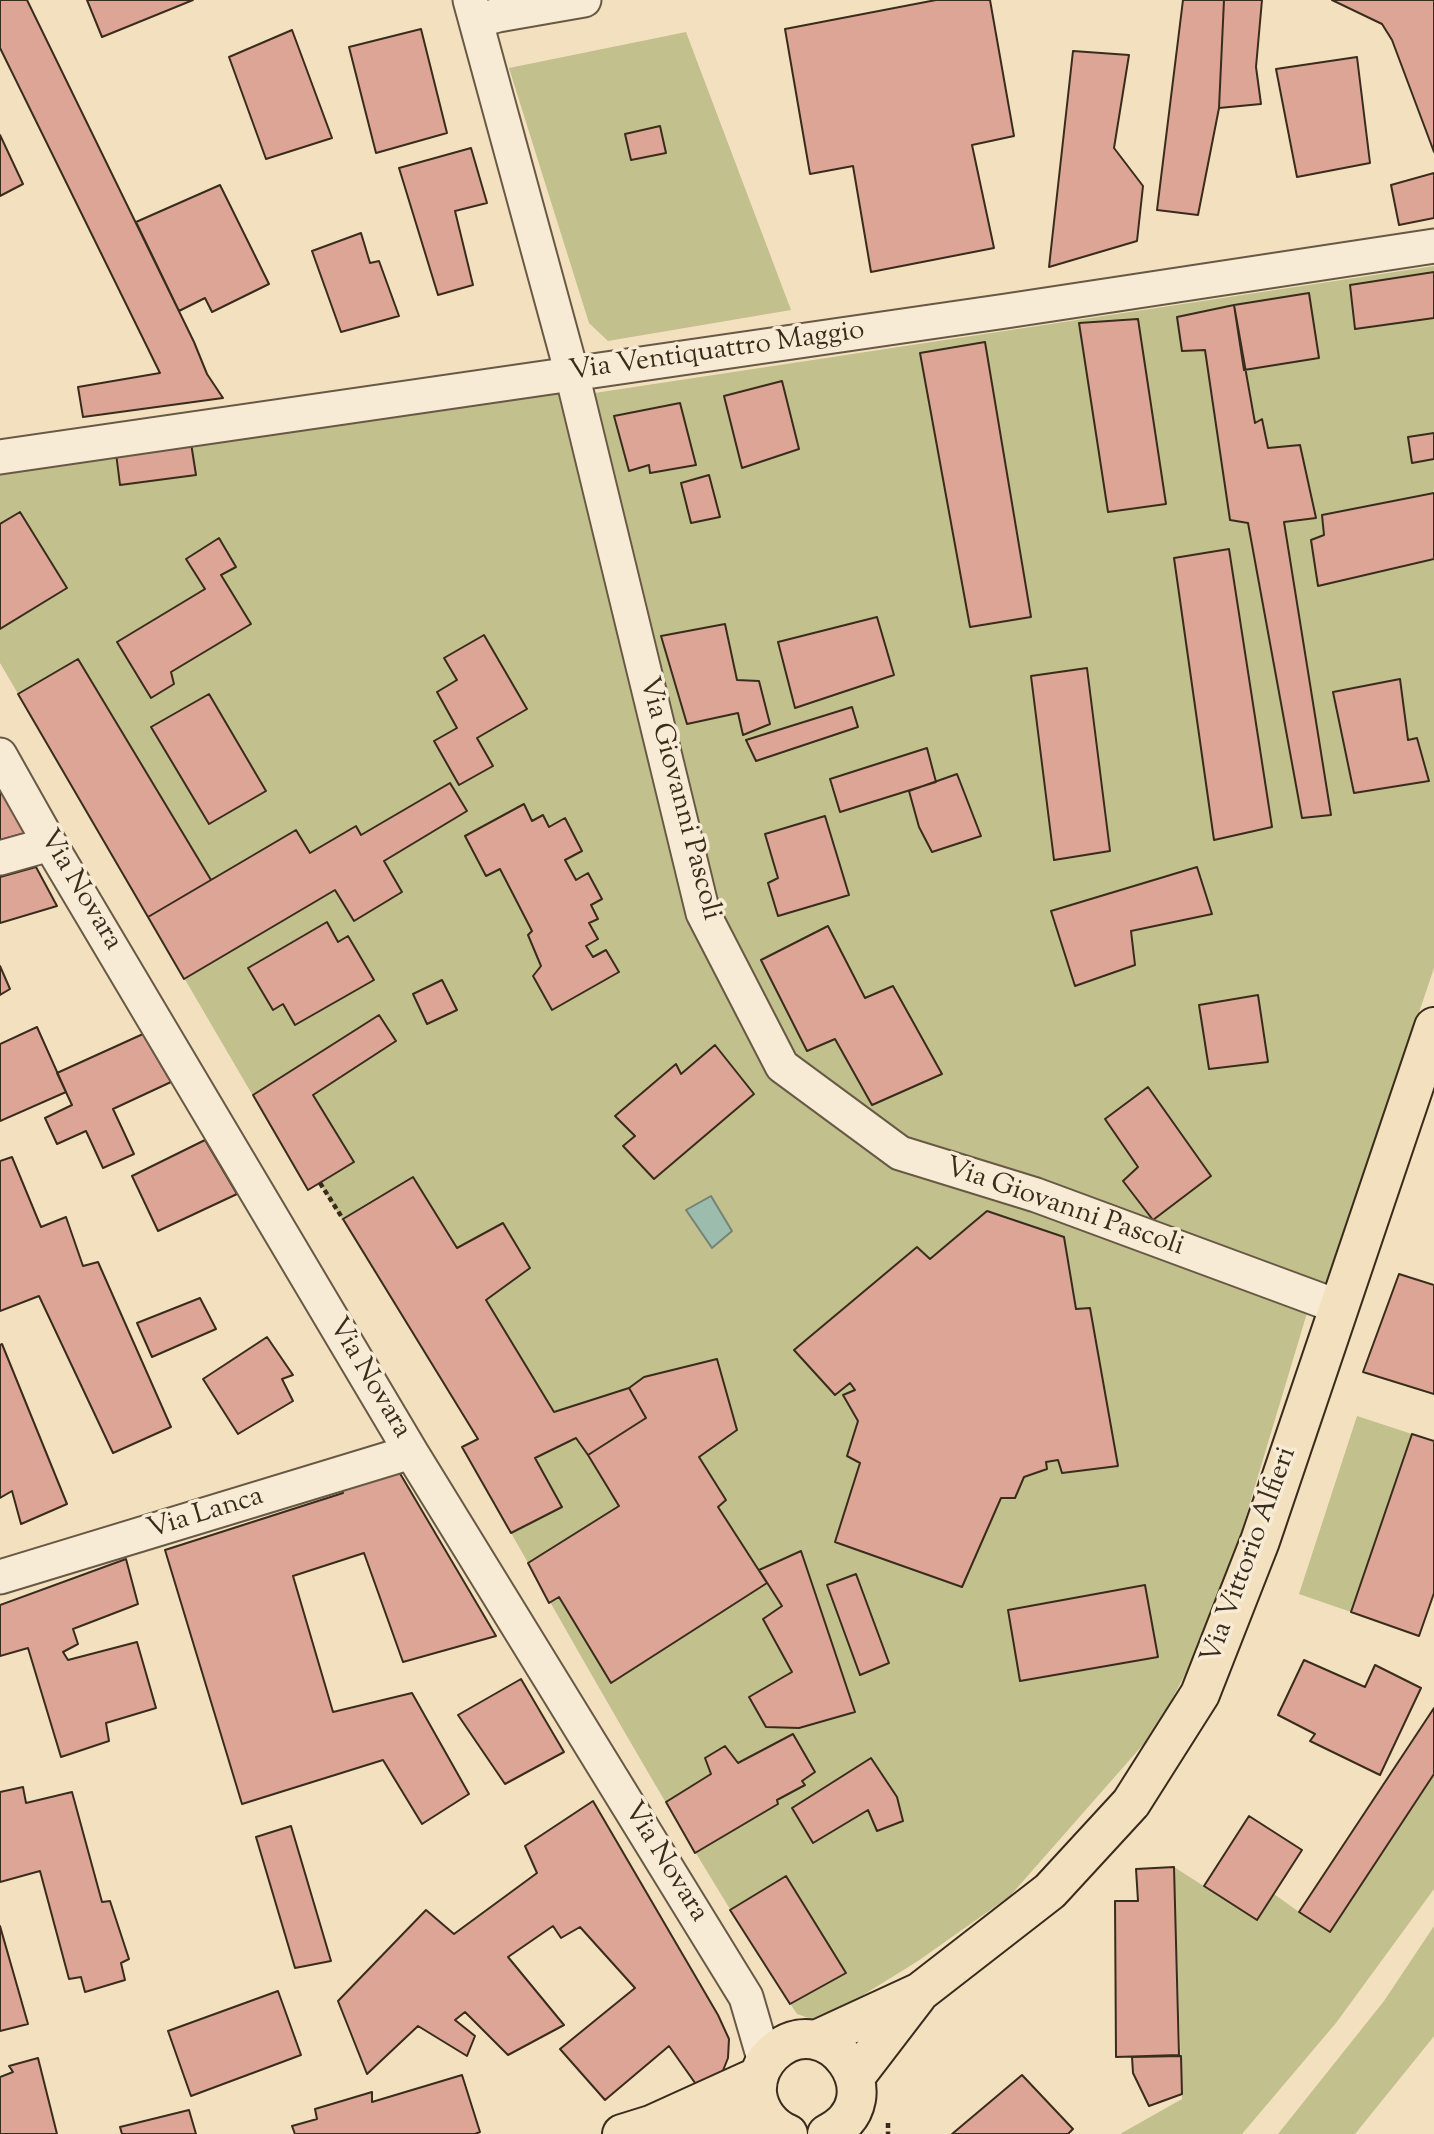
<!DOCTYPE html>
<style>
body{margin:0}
canvas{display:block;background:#f3e0bf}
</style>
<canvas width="1434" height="2134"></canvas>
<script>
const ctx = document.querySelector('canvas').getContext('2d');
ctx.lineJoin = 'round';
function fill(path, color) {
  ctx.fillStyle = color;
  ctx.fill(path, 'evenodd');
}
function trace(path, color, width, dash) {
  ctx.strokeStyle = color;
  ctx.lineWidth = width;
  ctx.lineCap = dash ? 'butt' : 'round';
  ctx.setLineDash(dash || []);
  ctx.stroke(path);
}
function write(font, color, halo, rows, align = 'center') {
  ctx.font = font + ' "Sorts Mill Goudy",serif';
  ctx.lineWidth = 7;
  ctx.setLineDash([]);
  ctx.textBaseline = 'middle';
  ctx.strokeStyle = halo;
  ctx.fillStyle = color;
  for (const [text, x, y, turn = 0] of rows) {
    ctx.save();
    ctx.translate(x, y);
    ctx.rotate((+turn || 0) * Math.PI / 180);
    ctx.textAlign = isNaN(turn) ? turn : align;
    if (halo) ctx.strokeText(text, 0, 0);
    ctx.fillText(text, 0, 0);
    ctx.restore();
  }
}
fill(new Path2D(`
 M686,32l105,278 -183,31 -19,-18 -80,-255z
 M1434,266v702l-103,306 -24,39 -67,223 -21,59 -31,74 -33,62 -145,165 -92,65 -92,57 -15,1 -14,-5c-121,-184 -226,-377 -335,-567l15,-9 -157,-254 -12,6 -308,-527v-206l560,-81 8,21z
 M1357,1416l55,18 -61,178 -52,-18z
 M1434,1774v115l-98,134 -94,111h-122l62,-35 -8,-232 83,53 17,-26 25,18z
 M1434,1926v110l-3,4 -76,94h-77l106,-133z`), '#c2c08d');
const water = new Path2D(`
 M711,1196l21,35 -20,17 -26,-38z`);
fill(water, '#9cbdae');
trace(water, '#748374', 2);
const building = new Path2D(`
 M0,0h27l167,342 13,32 16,24 -140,19 -5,-30 82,-14 -160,-325z
 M87,0h106l-91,37z
 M936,0h54l24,136 -42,9 22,103 -123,24 -18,-106 -43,8 -25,-145z
 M1183,0h41l-5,108 -21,107 -41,-5z
 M1224,0h38l-6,67 5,37 -42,4z
 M1332,0h102v152l-42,-112 -10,-16z
 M421,29l26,104 -71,20 -27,-106z
 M292,30l40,108 -66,21 -37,-102z
 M1073,51l56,4 -15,93 29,38 -6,55 -88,26z
 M1357,57l13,106 -73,14 -21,-108z
 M660,126l6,27 -35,7 -6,-26z
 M0,135l23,49 -23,12z
 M471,148l16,55 -32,8 18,74 -35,10 -39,-127z
 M1434,173v45l-35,7 -8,-40z
 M220,185l49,99 -57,28 -7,-14 -26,13 -43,-89z
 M361,233l9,30 9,-2 20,55 -58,16 -29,-81z
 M1434,272v46l-79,11 -5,-44z
 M1309,293l10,65 -75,12 -10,-65z
 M1234,305l21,118 7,-4 6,29 32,-3 16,73 -32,4 47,293 -29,3 -54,-295 -18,-3 -25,-170 -23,1 -5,-34z
 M1138,319l28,185 -58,8 -29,-189z
 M985,342l46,275 -61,10 -50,-274z
 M782,381l17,68 -57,19 -18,-72z
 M680,403l16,62 -46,8 -1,-8 -20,6 -15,-55z
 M1434,433v26l-22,4 -4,-26z
 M191,443l5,32 -76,10 -4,-32z
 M709,475l11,42 -29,6 -10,-40z
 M1434,493v66l-116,27 -7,-46 13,-5 -2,-20z
 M20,512l47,76 -67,41v-105z
 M219,538l17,29 -15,8 30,49 -80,48 3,12 -23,14 -34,-56 88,-53 -19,-30z
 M1229,549l43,278 -58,13 -40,-282z
 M877,617l17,58 -99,33 -17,-66z
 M725,624l12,56 22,1 11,43 -27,11 -5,-22 -51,11 -26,-88z
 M484,635l43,74 -50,29 16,28 -34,19 -25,-44 23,-13 -20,-36 20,-12 -13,-22z
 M78,659l133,221 -63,37 -130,-223z
 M1087,668l23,183 -56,9 -23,-184z
 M1400,679l8,61 9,-2 12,43 -75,12 -21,-101z
 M209,694l57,97 -57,33 -58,-97z
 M852,707l6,20 -102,34 -10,-21z
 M927,748l9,34 -96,30 -10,-33z
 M957,774l24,62 -49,16 -13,-25 -10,-36z
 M450,783l17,28 -83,50 18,31 -48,29 -19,-31 -151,89 -36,-62 148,-87 14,23 46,-27 5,9z
 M0,790l25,43 -25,7z
 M524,804l8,17 11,-6 6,12 16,-9 17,33 -17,9 11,20 12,-7 14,26 -11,6 7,14 -9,4 9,16 -12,7 7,11 13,-7 13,22 -67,38 -19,-34 8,-10 -13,-31 4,-4 -32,-62 -14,7 -21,-40z
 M825,816l24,79 -71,21 -10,-33 10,-5 -13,-44z
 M36,867l21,39 -57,17v-46z
 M1197,867l15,47 -81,17 4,34 -60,21 -24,-75z
 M327,922l11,20 10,-6 26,44 -79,45 -12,-21 -10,6 -25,-42z
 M828,926l37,72 28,-12 49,88 -70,31 -37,-66 -28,12 -46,-91z
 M0,966l10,23 -10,6z
 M442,980l15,30 -30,14 -14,-30z
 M1258,995l10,67 -59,7 -10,-64z
 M379,1015l17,26 -83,54 41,67 -46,28 -55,-95z
 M37,1027l29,65 -66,29v-77z
 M143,1034l28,48 -58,27 21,45 -31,14 -17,-37 -29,13 -12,-26 27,-13 -15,-32z
 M715,1045l39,49 -100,85 -31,-33 12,-10 -20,-20 61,-52 5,10z
 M1148,1087l63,89 -58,44 -30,-39 15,-14 -33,-48z
 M205,1140l32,54 -79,37 -26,-55z
 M12,1157l29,70 25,-10 17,49 15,-4 73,165 -58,26 -74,-157 -39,15v-150z
 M413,1177l44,71 46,-25 27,45 -44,32 68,112 75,-24 17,30 -58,37 -12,-17 -41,20 27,49 -51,26 -49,-86 16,-8 -135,-220z
 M987,1211l77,26 12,72 14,-1 28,158 -56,7 -4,-13 -12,2 1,7 -23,8 -9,21h-14l-39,89 -127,-45 25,-79 -13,-7 11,-35 -15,-26 12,-5 -5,-7 -15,12 -41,-45 123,-103 13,12z
 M1399,1274l35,11v109l-71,-22z
 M200,1298l16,31 -64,28 -15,-34z
 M267,1337l26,38 -11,4 11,22 -55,33 -35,-55z
 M2,1344l65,160 -46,20 -9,-33 -12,7v-153z
 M717,1359l20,71 -38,27 27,43 -8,7 49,76 -156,100 -52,-86 -10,6 -21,-40 91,-57 -31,-51 58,-37 -17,-30 15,-11z
 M1412,1434l22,7v152l-15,43 -68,-24z
 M395,1465l101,171 -93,26 -39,-109 -71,23 40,136 79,-19 57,101 -47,30 -39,-64 -141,44 -77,-254 178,-57 -5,-10z
 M801,1551l54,161 -56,16 -33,-1 -17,-30 43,-25 -29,-53 19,-13 -23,-36z
 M126,1559l12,45 -65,25 5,15 -15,8 5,8 69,-18 19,66 -50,15 3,18 -48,16 -33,-109 -28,8v-51z
 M856,1574l33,89 -29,12 -33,-90z
 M1145,1585l13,72 -138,24 -12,-71z
 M1304,1660l61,27 10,-22 46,23 -41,87 -70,-34 5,-7 -37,-19z
 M521,1679l43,73 -59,32 -47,-69z
 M1434,1708v66l-104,158 -31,-20z
 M793,1734l22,38 -13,9 3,4 -28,15 1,4 -83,49 -29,-51 45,-28 -6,-16 20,-12 13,17z
 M871,1758l26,39 6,24 -26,10 -9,-21 -55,33 -21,-35z
 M23,1787l3,16 46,-11 30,110 8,-1 19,58 -8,4 4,17 -40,12 -4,-15 -12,2 -29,-108 -40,11v-90z
 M593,1801l125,214 11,24 -1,19 -6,15 -22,17 -31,-44 -64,54 -45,-51 75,-61 -55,-61 -19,11 -8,-12 -45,31 56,68 -56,30 -43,-43 -10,8 20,16 -8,20 -49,-30 -51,48 -29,-73 88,-91 28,24 83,-61 -12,-27z
 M1249,1816l53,34 -45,70 -53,-34z
 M291,1826l40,135 -36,7 -39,-131z
 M1174,1867l5,188 -63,2 -1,-156h23l-2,-32z
 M786,1876l60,97 -56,31 -60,-94z
 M0,1926l28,98 -28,7z
 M278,1991l23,64 -110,41 -23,-65z
 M1181,2056l1,38 -33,12 -16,-33 -1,-16z
 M38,2058l19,76h-57v-57l13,-5 -4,-6z
 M462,2075l18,57 -5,2h-180l-3,-8 25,-7 -2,-10 57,-17v10z
 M1022,2075l51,54 -5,5h-116z
 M189,2110l7,24h-74l-2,-7z`);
fill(building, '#dca595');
trace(building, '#392c1c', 2);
const minor = new Path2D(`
 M470,0l102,374 131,539 79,153 118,87 136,42 303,112
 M476,21l22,-6 86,-15
 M0,457l1006,-146 428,-65
 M0,755l50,89 361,608 335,545 19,65
 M0,858l50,-14
 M0,1577l411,-125`);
const primary = new Path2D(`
 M816,2040l104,-48 130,-101 81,-88 69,-109 60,-153 174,-514
 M855,2077l62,-81
 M667,2125l104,-2
 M622,2134l29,-9 108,-49
 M788,2134c-17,-7 -29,-23 -31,-41 -1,-15 5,-29 15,-39 54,-52 126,45 55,80`);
trace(minor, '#685945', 37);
trace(primary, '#392c1c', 42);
trace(new Path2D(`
 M320,1183l23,36
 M888,2123v11`), '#392c1c', 4.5, [5, 3.5]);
trace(minor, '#f7ebd5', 33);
trace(primary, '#f3e0bf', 38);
write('28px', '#392c1c', '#f7ebd5', [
 ["Via Ventiquattro Maggio",717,353,-8],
 ["Via Giovanni Pascoli",678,799,75],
 ["Via Novara",79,891,59],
 ["Via Giovanni Pascoli",1064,1209,19],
 ["Via Novara",368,1379,59],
 ["Via Lanca",206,1515,-17],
 ["Via Vittorio Alfieri",1251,1556,-70],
 ["Via Novara",664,1863,58]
]);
</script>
